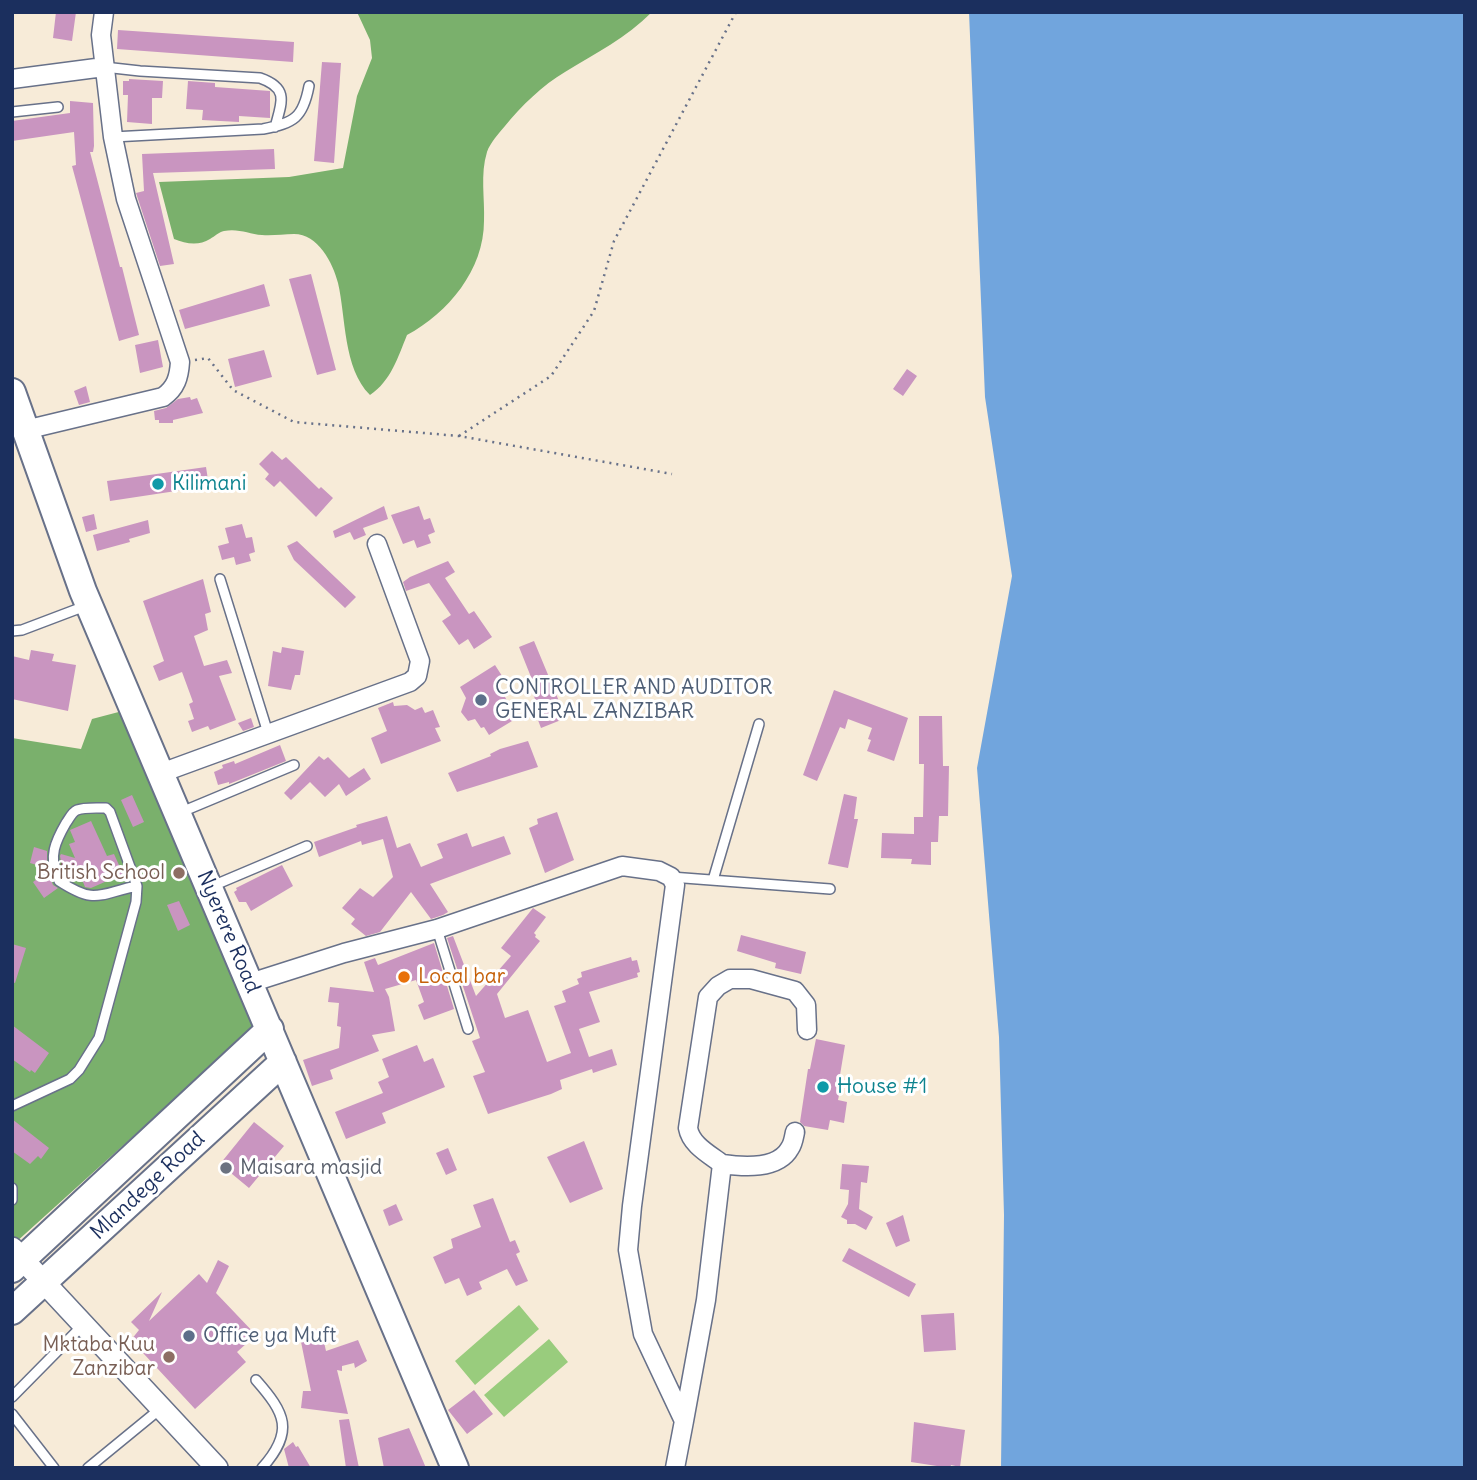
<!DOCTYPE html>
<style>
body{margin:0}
#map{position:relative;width:1477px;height:1480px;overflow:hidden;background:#f7ebd8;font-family:Delius,sans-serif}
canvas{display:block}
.frame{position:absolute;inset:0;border:14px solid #1b2f5e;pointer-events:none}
</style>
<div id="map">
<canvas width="1477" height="1480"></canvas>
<div class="frame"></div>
</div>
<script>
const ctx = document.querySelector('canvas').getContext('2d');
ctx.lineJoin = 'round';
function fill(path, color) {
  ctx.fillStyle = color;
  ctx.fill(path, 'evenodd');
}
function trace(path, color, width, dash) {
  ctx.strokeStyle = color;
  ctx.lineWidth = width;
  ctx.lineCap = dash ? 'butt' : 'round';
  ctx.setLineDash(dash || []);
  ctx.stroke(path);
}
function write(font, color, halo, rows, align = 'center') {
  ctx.font = font + ' Delius,sans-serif';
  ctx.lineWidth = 6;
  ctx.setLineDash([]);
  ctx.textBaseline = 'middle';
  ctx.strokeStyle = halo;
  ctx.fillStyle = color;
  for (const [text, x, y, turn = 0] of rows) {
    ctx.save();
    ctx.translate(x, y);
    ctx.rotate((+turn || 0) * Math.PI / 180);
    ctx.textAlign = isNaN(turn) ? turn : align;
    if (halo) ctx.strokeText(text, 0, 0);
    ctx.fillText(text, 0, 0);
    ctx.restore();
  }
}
fill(new Path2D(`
 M519,1305l20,24 -64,56 -20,-24z
 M549,1339l19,23 -64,55 -20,-22z`), '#99cc7d');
fill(new Path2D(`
 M357,12h295c-26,26 -56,41 -87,60 -22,13 -44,34 -60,54 -6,7 -15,17 -18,26 -7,22 -2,47 -3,69 0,49 -36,92 -77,114 -9,22 -16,46 -37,60 -27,-27 -24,-78 -32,-112 -5,-20 -20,-49 -44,-49 -11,0 -22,2 -32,1 -13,-1 -24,-7 -38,-4 -5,1 -9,5 -14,8 -11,7 -24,5 -36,0l-15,-57 130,-5 54,-9 14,-72 15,-38 -2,-18z
 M130,709l131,312 -246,222 -3,-3v-502l69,11 11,-30z`), '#7ab06c');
fill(new Path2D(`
 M969,12h496v1456h-464l3,-253 -5,-178 -22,-269 35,-192 -27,-179z`), '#71a5dd');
fill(new Path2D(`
 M56,12h20l-4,29 -19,-3z
 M118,30l176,12 -1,20 -176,-13z
 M322,62l19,1 -7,100 -20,-2z
 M129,79l34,2 -1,17h-10v26l-25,-2 1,-27h-5v-14h6z
 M188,81l27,2v4l55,4v27l-31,-2v6l-37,-2 1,-10 -17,-1z
 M70,101l23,2 1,43 -1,6h-3l30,115h2l17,68 -20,6 -47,-175 4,-1 -2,-33 -62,9v-20l58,-8z
 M274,149l1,20 -122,4 21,91 -14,2 -24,-73 8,-2 -2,-37z
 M311,274l25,96 -19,5 -28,-96z
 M264,284l6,22 -85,23 -6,-19z
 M158,340l5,27 -23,6 -5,-28z
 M264,350l8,27 -37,10 -7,-28z
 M907,369l10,7 -14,20 -10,-7z
 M86,386l4,16 -11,3 -5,-14z
 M190,397l1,3 6,-2 6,15 -30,7v3h-14v-3h-4l-1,-9 12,-3 12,-9z
 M272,451l10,9 4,-3 33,32 2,-2 12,11 -17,19 -36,-36 -6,6 -9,-8 4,-5 -10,-10z
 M206,467l3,19 -99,15 -3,-20z
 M384,506l4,13 -25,9 3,7 -12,5 -4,-8 -15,6 -2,-7z
 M419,506l5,14 6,-2 5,14 -7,3 3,8 -14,5 -3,-8 -11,4 -12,-29z
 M94,514l3,15 -11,3 -4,-15z
 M148,520l2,13 -21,6 1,3 -33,9 -4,-16z
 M242,524l4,14 6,-1 3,15 -6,2 2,7 -15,4 -2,-8 -12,3 -4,-14 11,-3 -4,-15z
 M297,541l59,56 -11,11 -51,-48 -7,-14z
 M448,561l7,11 -10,6 24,36 5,-3 18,26 -18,12 -6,-10 -9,6 -17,-24 9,-6 -22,-32 -23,8 -3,-9 7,-5z
 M203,579l8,33 -6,2 3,16 -14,6 10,30 23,-6 5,13 -13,3 17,44 -26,10 -2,-4 -16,6 -4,-11 6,-2 -5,-15 4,-2 -11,-30 -23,9 -6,-15 11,-5 -21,-60z
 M534,641l32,77 -25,10 -5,-13 5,-1 -8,-20 4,-2 -18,-45z
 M282,647l22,4 -4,24h-5l-4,15 -23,-4 5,-35 8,2z
 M31,650l23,4 -2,7 24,4 -8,46 -56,-12v-43l17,4z
 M495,665l9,14 -7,4 20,35 -28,17 -5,-8 -3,1 -6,-9 -7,2 -7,-9 5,-14 -6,-11z
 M834,690l74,28 -14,43 -27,-10 4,-11 -3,-1 4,-11 -24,-9 -3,10 -5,-2 -23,54 -14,-6z
 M393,702l1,4 13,-1 8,5 7,-3 3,6 8,-3 7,17 -5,1 6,13 -60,23 -10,-26 16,-7 -9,-23z
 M919,716h23l1,50h6l-1,50h-9l-1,26h-7v23l-20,-1 1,-5 -31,-1 1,-25 32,1v-17h9l1,-53h-5z
 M251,718l3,9 -11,4 -5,-8z
 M528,741l10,26 -81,25 -9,-19 43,-17 -1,-2 10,-5z
 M280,745l6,16 -57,23v-2l-11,3 -4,-13 9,-4 -1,-3 12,-4 1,3z
 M319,756l5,4 4,-3 21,21 15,-10 7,11 -25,17 -7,-12 -14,13 -15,-15 -19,18 -7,-7z
 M844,794l13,3 -3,22h4l-10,49 -20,-4z
 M132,795l12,27 -11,5 -12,-27z
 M557,812l17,48 -29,13 -16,-45 9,-4 -1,-5z
 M387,816l10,32 13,-5 11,24 22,-9 -6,-14 30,-11 5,14 32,-11 7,18 -81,30 18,28 -5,3 -12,4 -20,-27 -31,40 -14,4 -15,-12 4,-5 -13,-11 18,-20 13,9 20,-20 -10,-38 -21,6 -1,-4 -42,16 -5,-15 43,-15 -1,-2z
 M91,821l16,35 7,-2 9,20 -32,14 -6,-1 -6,-15 -12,6 -3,-2 -4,-20 1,-2 14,4 -6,-14 6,-2 -5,-12z
 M34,847l13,4v17l-17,-5z
 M282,865l11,21 -42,25 -5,-9h-7l-5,-10 3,-2 -1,-2z
 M48,871l5,14 5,3 -14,10 -11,-16z
 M179,901l11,24 -12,6 -11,-26z
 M533,908l13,9 -12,16 2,2 -1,2 5,4 -43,53 8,24 23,-8 19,52 24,-9 -17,-47 12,-4 -4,-11 17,-7 -2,-5 5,-2 -1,-5 50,-15 1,4 5,-1 3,12 -3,1 1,4 -49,15 11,30 -21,7 10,28 23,-8 5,16 -24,8 -1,-4 -32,11 2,9 -11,5 -63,20 -15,-38 12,-4 -13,-31 8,-3 -33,-100 6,-2 23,60 35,-40 -10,-8z
 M741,935l65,17 -5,22 -26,-6 1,-5 -39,-12z
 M434,943l20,66 -30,11 -6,-15 6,-3 -8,-22 -31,9 4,8 6,34 -23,4 7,16 -49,19 3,9 -21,7 -9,-26 36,-12 2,-21 -4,-1 2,-23 -11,-1 2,-15 44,5 -10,-30 11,-4 3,7z
 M12,944l14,4 -11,35 -3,-1z
 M12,1025l37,28 -14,20 -4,-3 -1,2 -18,-13z
 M816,1039l29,6 -5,30 3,1 -5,24 9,2 -3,21 -14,-3 -2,10 -24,-4 -4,-4 8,-53h2z
 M417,1045l7,17 9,-4 12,29 -63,26 4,10 -40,16 -11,-27 48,-19 -5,-11 11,-5 -7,-18z
 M12,1119l37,29 -8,11 -3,-3 -8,8 -18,-13z
 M254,1122l30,24 -35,42 -29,-24z
 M584,1141l19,48 -33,14 -23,-46z
 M448,1148l9,22 -11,5 -10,-22z
 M842,1164l27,2 -2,17 -6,-1 -2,27 14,8 -7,13 -11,-6h-8v-4l-6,-3 7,-13 1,-14 -9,-1z
 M493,1198l17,44 5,-2 5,12 -4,2 12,27 -12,5 -9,-17 -28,13 3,7 -15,7 -8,-18 -14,6 -12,-27 20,-9 -2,-9 30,-12 -8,-22z
 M396,1204l7,16 -14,6 -6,-16z
 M903,1215l7,26 -14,6 -10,-24z
 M849,1248l67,36 -7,13 -67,-36z
 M218,1260l11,6 -13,27 40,42 -19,17 9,10 -51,47 -64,-69 8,-10 -8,-8 31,-30 -13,29 50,-47 8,9z
 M954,1313l2,37 -32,2 -3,-37z
 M321,1329l5,22 32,-11 9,21 -12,7 -1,-5 -12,3v5l-5,-1 11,44 -47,-6 2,-17h8l-12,-59z
 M474,1390l19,24 -26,20 -19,-24z
 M349,1419l10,49h-13l-7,-48z
 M914,1422l51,8 -5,37 -9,-2 -1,3 -39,-6z
 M409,1428l17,40h-42l-6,-30z
 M293,1442l3,5 2,-1 13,22h-22l-5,-19z`), '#c995c0');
const service = new Path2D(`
 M104,67l36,4 120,7c29,10 22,24 15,49
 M12,112l46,-5
 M113,137l150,-8c31,-6 40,-11 46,-43
 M220,579l48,154
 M12,631l10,-1 66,-25
 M179,813l115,-48
 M57,877c-8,-21 -2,-35 9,-54 3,-4 6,-11 11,-13 7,-3 21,-2 29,-2l4,4 27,74c-39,8 -41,19 -78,-5
 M671,877l159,12
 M713,880l46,-156
 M210,887l97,-41
 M437,929l31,100
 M12,1106l58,-27 9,-9 20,-32 37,-136 1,-16
 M12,1188v12
 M256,1380c29,33 39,51 6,88
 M12,1397l72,-73
 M12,1414l42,54
 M88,1468l72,-59`);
const minor = new Path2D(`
 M12,79l92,-12
 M25,430l138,-33c13,-9 16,-20 17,-35l-54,-163 -13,-62 -12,-102 3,-23
 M161,773l249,-91 7,-6 3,-15 -43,-117
 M250,983l94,-30 93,-24 185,-63 37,5 12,6 4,8 -43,321 -4,44 15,84 41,87 -9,47
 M722,1164c-13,-10 -31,-19 -34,-36l20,-131 10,-11 12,-7h21l44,12 11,14 1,25
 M684,1421l22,-121 16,-136c21,3 56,6 68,-16 3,-4 4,-11 5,-16`);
const tertiary = new Path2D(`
 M12,1248l205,220`);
const primary = new Path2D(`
 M12,392l71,199 372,877
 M12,1269l258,-240
 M12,1311l271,-249`);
trace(service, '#687189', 12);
trace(minor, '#687189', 21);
trace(tertiary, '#687189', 24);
trace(primary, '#687189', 30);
trace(new Path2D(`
 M195,360l13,-2 25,32 61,32 165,14 213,38
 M459,436l92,-60 43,-65 20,-70 122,-229`), '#687189', 2.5, [2, 5]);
trace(service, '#fff', 9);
trace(minor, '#fff', 18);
trace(tertiary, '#fff', 21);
trace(primary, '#fff', 26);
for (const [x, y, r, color] of [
 [158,484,7,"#0f9aa8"],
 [481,700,7,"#5c6f8a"],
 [179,873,7,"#8d6e63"],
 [404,977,7,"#e8710a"],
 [823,1087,7,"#0f9aa8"],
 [226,1168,7,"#6b7280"],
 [189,1336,7,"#5c6f8a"],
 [169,1357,7,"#8d6e63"]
]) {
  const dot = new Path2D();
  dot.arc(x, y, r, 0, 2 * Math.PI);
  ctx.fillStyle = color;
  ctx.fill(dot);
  trace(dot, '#fff', 2.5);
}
write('21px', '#0d838f', '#fff', [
 ["Kilimani",172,484],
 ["House #1",837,1087]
], 'left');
write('21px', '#4e5e75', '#fff', [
 ["CONTROLLER AND AUDITOR",495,688],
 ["GENERAL ZANZIBAR",495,712],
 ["Office ya Muft",203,1336]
], 'left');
write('21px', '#785e54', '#fff', [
 ["British School",165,873],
 ["Mktaba Kuu",155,1345],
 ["Zanzibar",155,1369]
], 'right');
write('21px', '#1b2f5e', '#fff', [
 ["Nyerere Road",228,932,67],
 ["Mlandege Road",148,1186,-43]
]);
write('21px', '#c56008', '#fff', [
 ["Local bar",418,977]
], 'left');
write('21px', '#5b616d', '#fff', [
 ["Maisara masjid",240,1168]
], 'left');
</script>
